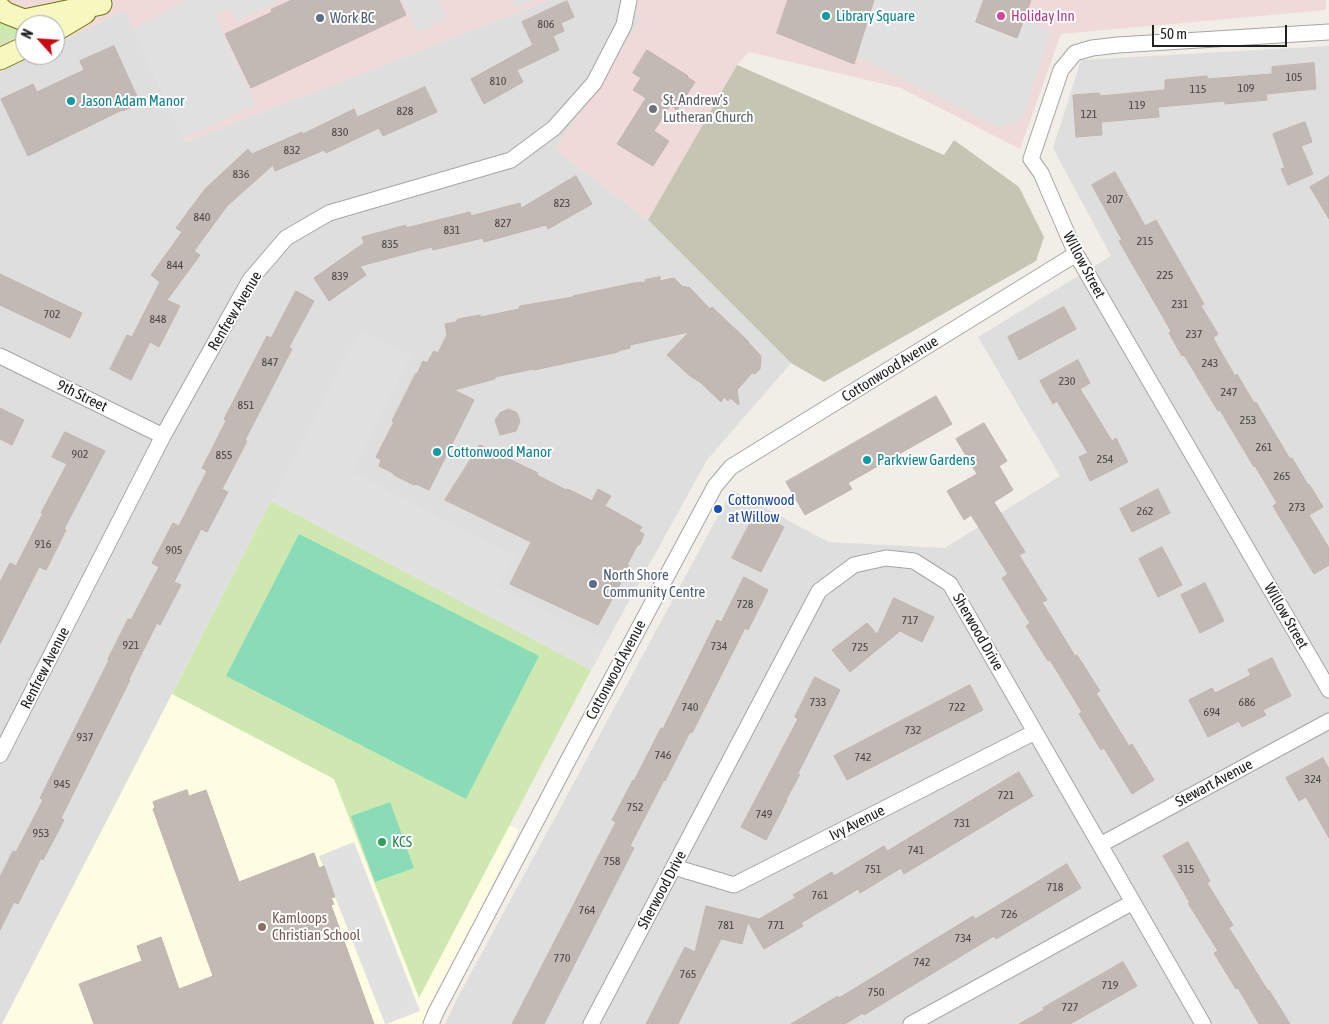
<!DOCTYPE html>
<meta charset="utf-8">
<style>
body{margin:0}
#map{position:relative;width:1329px;height:1024px;overflow:hidden;background:#f1eee8;font-family:"Asap Condensed",sans-serif}
canvas{display:block}
.north{position:absolute;left:15px;top:15px;width:50px;height:50px;box-sizing:border-box;background:#fff;border:1px solid #a6a6a6;border-radius:50%;rotate:296deg;font-size:14px;font-weight:700;line-height:20px;text-align:center;color:#212121}
.north::after{content:'';display:block;margin:auto;width:18px;height:22px;background:#ca0811;clip-path:polygon(50% 0,100% 100%,50% 72%,0 100%)}
.scale{position:absolute;left:1152px;top:25px;width:135px;height:22px;box-sizing:border-box;border:2px solid #212121;border-top:0;padding-left:6px;font-size:15px;line-height:18px;white-space:nowrap;color:#212121;-webkit-text-stroke:4px #fff;paint-order:stroke}
</style>
<div id="map">
<canvas width="1329" height="1024"></canvas>
<div class="north">N</div>
<div class="scale">50 m</div>
</div>
<script>
const ctx = document.querySelector('canvas').getContext('2d');
ctx.lineJoin = 'round';
function fill(path, color) {
  ctx.fillStyle = color;
  ctx.fill(path, 'evenodd');
}
function trace(path, color, width, dash) {
  ctx.strokeStyle = color;
  ctx.lineWidth = width;
  ctx.lineCap = dash ? 'butt' : 'round';
  ctx.setLineDash(dash || []);
  ctx.stroke(path);
}
function write(font, color, halo, rows, align = 'center') {
  ctx.font = font + ' "Asap Condensed",sans-serif';
  ctx.lineWidth = 4;
  ctx.setLineDash([]);
  ctx.textBaseline = 'middle';
  ctx.strokeStyle = halo;
  ctx.fillStyle = color;
  for (const [text, x, y, turn = 0] of rows) {
    ctx.save();
    ctx.translate(x, y);
    ctx.rotate((+turn || 0) * Math.PI / 180);
    ctx.textAlign = isNaN(turn) ? turn : align;
    if (halo) ctx.strokeText(text, 0, 0);
    ctx.fillText(text, 0, 0);
    ctx.restore();
  }
}
fill(new Path2D(`
 M550,0h76l15,20 -86,129 93,71 143,143 -84,97 -116,210 -320,-169 -99,193 -165,330h-7v-952l35,-17h20v-10l70,-35 60,132z
 M1329,46v978h-884l12,-25 275,-509 96,52 117,6 115,-72 -82,-139 133,-81 -58,-108 28,-88z`), '#dfdede');
fill(new Path2D(`
 M0,0h550l-365,142 -60,-132 -70,35v-20h-30v30h10l-35,17z
 M626,0h700v10l-265,24 -41,115 -119,-61 -152,-36 -12,13 -89,155 -93,-71 86,-129z`), '#f0d9d9');
fill(new Path2D(`
 M189,661l330,169 -94,194h-423z`), '#fefde4');
fill(new Path2D(`
 M737,65l207,90 10,-15 65,47 25,50 -8,24 -212,121 -33,-19 -143,-143z`), '#c5c5b4');
fill(new Path2D(`
 M0,22l17,7 1,7 -18,9z
 M271,501l320,169 -172,328 -85,-219 -162,-85z`), '#cfe8b1');
fill(new Path2D(`
 M299,534l240,122 -73,143 -240,-123z
 M390,802l24,66 -39,14 -24,-66z`), '#8adcb9');
fill(new Path2D(`
 M187,0h92l-42,21 -7,-13 -15,7 40,89 -72,34 -50,-110z
 M402,0h36l9,19 -30,13z
 M511,0h23l-19,8z
 M872,0h111l-7,22 41,16 7,-17 28,10 -30,89 -23,8 -147,-74z
 M361,330l50,25 -60,117 164,84 -17,31 109,54 -16,29 -320,-169z
 M354,842l66,169 -33,13h-2l-66,-168z`), '#e1e1e1');
const building = new Path2D(`
 M292,0h107l7,15 -155,73 -26,-54 47,-22 -1,-2z
 M788,0h86l-20,64 -77,-31z
 M984,0h47l-14,38 -41,-16z
 M567,1l7,16 -13,6 3,8 -11,5 6,14 -42,20 6,12 -39,22 -13,-25 62,-34 -11,-23z
 M114,46l26,57 -17,8 -1,-1 -94,46 -27,-57 32,-15 4,8 47,-22 -4,-9z
 M647,50l41,26 -1,1 8,5 -18,28 -7,-5 -16,26 15,10 -16,25 -36,-22 29,-46 -13,-8 8,-12 -8,-5z
 M1314,63l2,26 -50,5 1,6 -42,4v-3l-67,6 1,10 -58,5 1,13 -26,2 -3,-42 26,-2 1,3 65,-6v-10l42,-4v3l65,-5v-7z
 M425,87l12,25 -54,24 -4,-8 -53,25 -2,-3 -49,21 -2,-6 -46,41 -33,45 6,4 -33,45 13,6 -21,41 -9,-5 -19,38 -21,-11 17,-34 5,2 28,-55 -9,-7 31,-43 -6,-4 29,-39 43,-40 4,5 50,-22 1,2 51,-25 3,8z
 M1305,122l7,20 -11,4 12,28 -25,11 -7,-16 4,-1 -12,-34z
 M1115,172l30,54 11,-6 48,84 -3,2 17,28 -5,4 22,38 2,-2 17,29 2,-1 34,57 2,-1 16,27 1,-1 14,23 -14,8 20,33v17l-15,9 -41,-68 4,-3 -22,-37 -1,1 -34,-57 -2,1 -34,-56 -2,1 -13,-23 2,-2 -52,-90 3,-1 -30,-55z
 M576,176l16,28 -44,25 -2,-4 -62,17 -1,-4 -50,12 -1,-3 -72,19 6,9 -37,26 -15,-23 50,-35 -2,-6 44,-12v3l64,-16 1,4 49,-13 1,5z
 M1329,176v43l-19,-32z
 M0,274l82,39 -12,25 -70,-33z
 M660,277v4l14,-3 9,9 2,-1 2,2 2,-1 21,22 2,-2 37,35h-1l13,14 -1,13 -5,5 -3,-1 -15,17 2,15 -9,-7 -2,3 -4,-4 -3,5 -21,-20 -10,-6 -23,-21 22,-23 -59,13v3l-12,3v1l-84,18 -1,-1 -38,8v2l-41,11 20,10 -45,90 -13,-6 -2,1 -20,-10 -1,-2 -14,-7 2,-6 -5,-3 18,-35 -2,-1 24,-48 1,1 6,-13 4,2 7,-12 4,2 9,-18 -2,-11 11,-2 2,-3 22,-4 1,2 38,-8 1,-3 53,-9v-1l61,-13 12,-1 -1,-2z
 M296,291l18,10 -25,46 3,2 -47,91 2,1 -25,48 6,3 -21,40 -6,-3 -27,53 7,3 -21,40 -3,-2 -28,56 1,1 -69,138 3,2 -21,40 -2,-2 -23,46 -4,-2 -14,28v-53l13,-26 3,1 27,-52 -3,-2 69,-138 -1,-1 20,-40 3,1 28,-53 -7,-4 21,-40 6,3 28,-55 -5,-3 24,-47 -2,-2 43,-83 4,2z
 M1064,307l12,22 -57,31 -11,-23z
 M1078,360l12,23 -10,6 32,52 4,-3 12,24 -38,19 -11,-24 9,-4 -31,-52 -4,3 -13,-23z
 M936,396l16,28 -104,59 4,6 -47,26 -19,-33z
 M0,408l24,12 -12,25 -12,-6z
 M509,409l8,4 3,8 -4,10 -16,4 -5,-15 5,-7z
 M984,423l23,38 -8,5 14,24 -19,12 31,50 -6,3 28,45 -5,2 33,54 2,-1 23,36 -4,2 33,53 3,-2 22,36 -22,14 -28,-46 -3,2 -22,-36 3,-2 -32,-52 -2,1 -22,-35 4,-3 -28,-45 6,-4 -37,-59 -7,5 -17,-29 30,-17 -21,-35z
 M65,432l40,19 -41,78 2,1 -20,40 -7,-3 -39,77v-62l10,-19 6,3 27,-53h-2l26,-49 -15,-7z
 M480,445l58,28 -1,2 29,15 1,-1 3,1 22,11 6,-12 13,7 -6,10 37,21 -3,4 5,3 -4,10 -3,2 -10,19 2,1 -4,9 -27,50 -88,-41 21,-42 -86,-42z
 M1158,489l12,24 -38,19 -12,-23z
 M756,512l28,15 -23,45 -29,-14z
 M1162,547l20,38 -24,12 -19,-38z
 M744,577l24,13 -20,40 -3,-2 -53,105 -2,-1 -25,49 -1,-1 -34,66 4,2 -90,176h-32l104,-202 -4,-2 21,-40 1,1 27,-53 2,1 54,-109 4,2z
 M1205,583l19,38 -24,12 -19,-38z
 M894,598l40,19 -12,25 -22,-11 -50,41 -18,-22 35,-27 10,11z
 M1272,658l19,38 -28,14 3,5 -24,12 -3,-6 -31,16 -19,-37 23,-12 3,5 36,-18 -3,-5z
 M815,677l25,13 -43,85 3,-1 -14,26h1l-21,40 -25,-13 57,-108 -3,-2z
 M970,685l13,25 -136,70 -13,-24z
 M1323,758l6,11v69l-23,-41 -7,4 -13,-23z
 M1019,772l14,24 -129,78 -3,-6 -41,25 -2,-4 -57,34 2,3 -39,23 -16,-27 -6,22 -21,-5 -43,85h-32l39,-77 10,5 11,-46 53,13 36,-21 -2,-3 39,-23 2,4 50,-30 3,5z
 M187,790l2,6 17,-6 33,92 75,-29 5,15 5,-2 11,31 -4,1 3,6 -3,1 43,119h-280l-15,-40 63,-23 -5,-15 24,-9 18,52 34,-13 -60,-167 2,-1 -2,-6z
 M1188,842l22,39 -3,2 26,42 -4,3 39,63 1,-1 21,34h-31l-21,-36 -2,1 -22,-36 4,-2 -30,-48h2l-27,-47z
 M1067,864l14,24 -85,51 -2,-3 -130,79 -1,-2 -18,11h-54l47,-28 1,2 134,-82 2,3z
 M1123,962l14,24 -67,38h-51l25,-14 -1,-2z`);
fill(building, '#c2b9b4');
trace(building, '#c2b4ab', 1);
const street = new Path2D(`
 M1329,32l-211,13 -26,3 -17,5 -14,17 -30,89 10,14 35,81 253,436
 M0,356l163,80
 M0,755l163,-319 87,-156 36,-42 43,-25 182,-53 43,-32 40,-45 30,-58 5,-25
 M1100,845l229,-124
 M674,867l60,18 301,-153
 M431,1024l5,-12 129,-246 150,-280 16,-19 345,-213
 M591,1024l228,-433 35,-26 32,-7 28,3 36,23 253,440
 M911,1024l222,-122`);
const secondary = new Path2D(`
 M0,8l6,5 18,7 77,-16
 M55,31l30,-18
 M0,59l25,-12`);
trace(street, '#a5a5a5', 17);
trace(secondary, '#6f760a', 23);
trace(street, '#fff', 15);
trace(secondary, '#f7f7c0', 21);
for (const [x, y, r, color] of [
 [826,16,5,"#0f9aa8"],
 [1001,16,5,"#d1479c"],
 [320,18,5,"#5c6f8a"],
 [71,101,5,"#0f9aa8"],
 [653,109,5,"#6b7280"],
 [437,452,5,"#0f9aa8"],
 [867,460,5,"#0f9aa8"],
 [718,509,5,"#1a4fb4"],
 [593,584,5,"#5c6f8a"],
 [382,842,5,"#2e9e5b"],
 [262,927,5,"#8d6e63"]
]) {
  const dot = new Path2D();
  dot.arc(x, y, r, 0, 2 * Math.PI);
  ctx.fillStyle = color;
  ctx.fill(dot);
  trace(dot, '#fff', 2);
}
write('12px', '#494746', null, [
 ["806",546,24],
 ["105",1294,77],
 ["810",498,81],
 ["109",1246,88],
 ["115",1198,89],
 ["119",1137,105],
 ["828",405,111],
 ["121",1089,114],
 ["830",340,132],
 ["832",292,150],
 ["836",241,174],
 ["207",1115,199],
 ["823",562,203],
 ["840",202,217],
 ["827",503,223],
 ["831",452,230],
 ["215",1145,241],
 ["835",390,244],
 ["844",175,265],
 ["225",1165,275],
 ["839",340,276],
 ["231",1180,304],
 ["702",52,314],
 ["848",158,319],
 ["237",1194,334],
 ["847",270,362],
 ["243",1210,363],
 ["230",1067,381],
 ["247",1229,392],
 ["851",246,405],
 ["253",1248,420],
 ["261",1264,447],
 ["902",80,454],
 ["855",224,455],
 ["254",1105,459],
 ["265",1282,476],
 ["273",1297,507],
 ["262",1145,511],
 ["916",43,544],
 ["905",174,550],
 ["728",745,604],
 ["717",910,620],
 ["921",131,645],
 ["734",719,646],
 ["725",860,647],
 ["733",818,702],
 ["686",1247,702],
 ["740",690,707],
 ["722",957,707],
 ["694",1212,712],
 ["732",913,730],
 ["937",85,737],
 ["746",663,755],
 ["742",863,757],
 ["324",1313,779],
 ["945",62,784],
 ["721",1006,795],
 ["752",635,807],
 ["749",764,814],
 ["731",962,823],
 ["953",41,833],
 ["741",916,850],
 ["758",612,861],
 ["751",873,869],
 ["315",1186,869],
 ["718",1055,887],
 ["761",820,895],
 ["764",587,910],
 ["726",1009,914],
 ["781",726,925],
 ["771",776,925],
 ["734",963,938],
 ["770",562,958],
 ["742",922,962],
 ["765",688,974],
 ["719",1110,985],
 ["750",876,992],
 ["727",1070,1007]
]);
write('15px', '#0d838f', '#fff', [
 ["Library Square",836,16],
 ["Jason Adam Manor",81,101],
 ["Cottonwood Manor",447,452],
 ["Parkview Gardens",877,460]
], 'left');
write('15px', '#b23c85', '#fff', [
 ["Holiday Inn",1011,16]
], 'left');
write('15px', '#4e5e75', '#fff', [
 ["Work BC",330,18],
 ["North Shore",603,575],
 ["Community Centre",603,592]
], 'left');
write('15px', '#5b616d', '#fff', [
 ["St. Andrew’s",663,100],
 ["Lutheran Church",663,117]
], 'left');
write('15px', '#212121', '#fff', [
 ["Willow Street",1084,265,62],
 ["Renfrew Avenue",235,311,-59],
 ["Cottonwood Avenue",890,369,-32],
 ["9th Street",82,396,26],
 ["Willow Street",1286,616,60],
 ["Sherwood Drive",978,632,60],
 ["Renfrew Avenue",45,668,-63],
 ["Cottonwood Avenue",616,670,-62],
 ["Stewart Avenue",1214,783,-28],
 ["Ivy Avenue",857,823,-27],
 ["Sherwood Drive",662,890,-62]
]);
write('15px', '#164399', '#fff', [
 ["Cottonwood",728,500],
 ["at Willow",728,517]
], 'left');
write('15px', '#27864d', '#fff', [
 ["KCS",392,842]
], 'left');
write('15px', '#785e54', '#fff', [
 ["Kamloops",272,918],
 ["Christian School",272,935]
], 'left');
</script>
